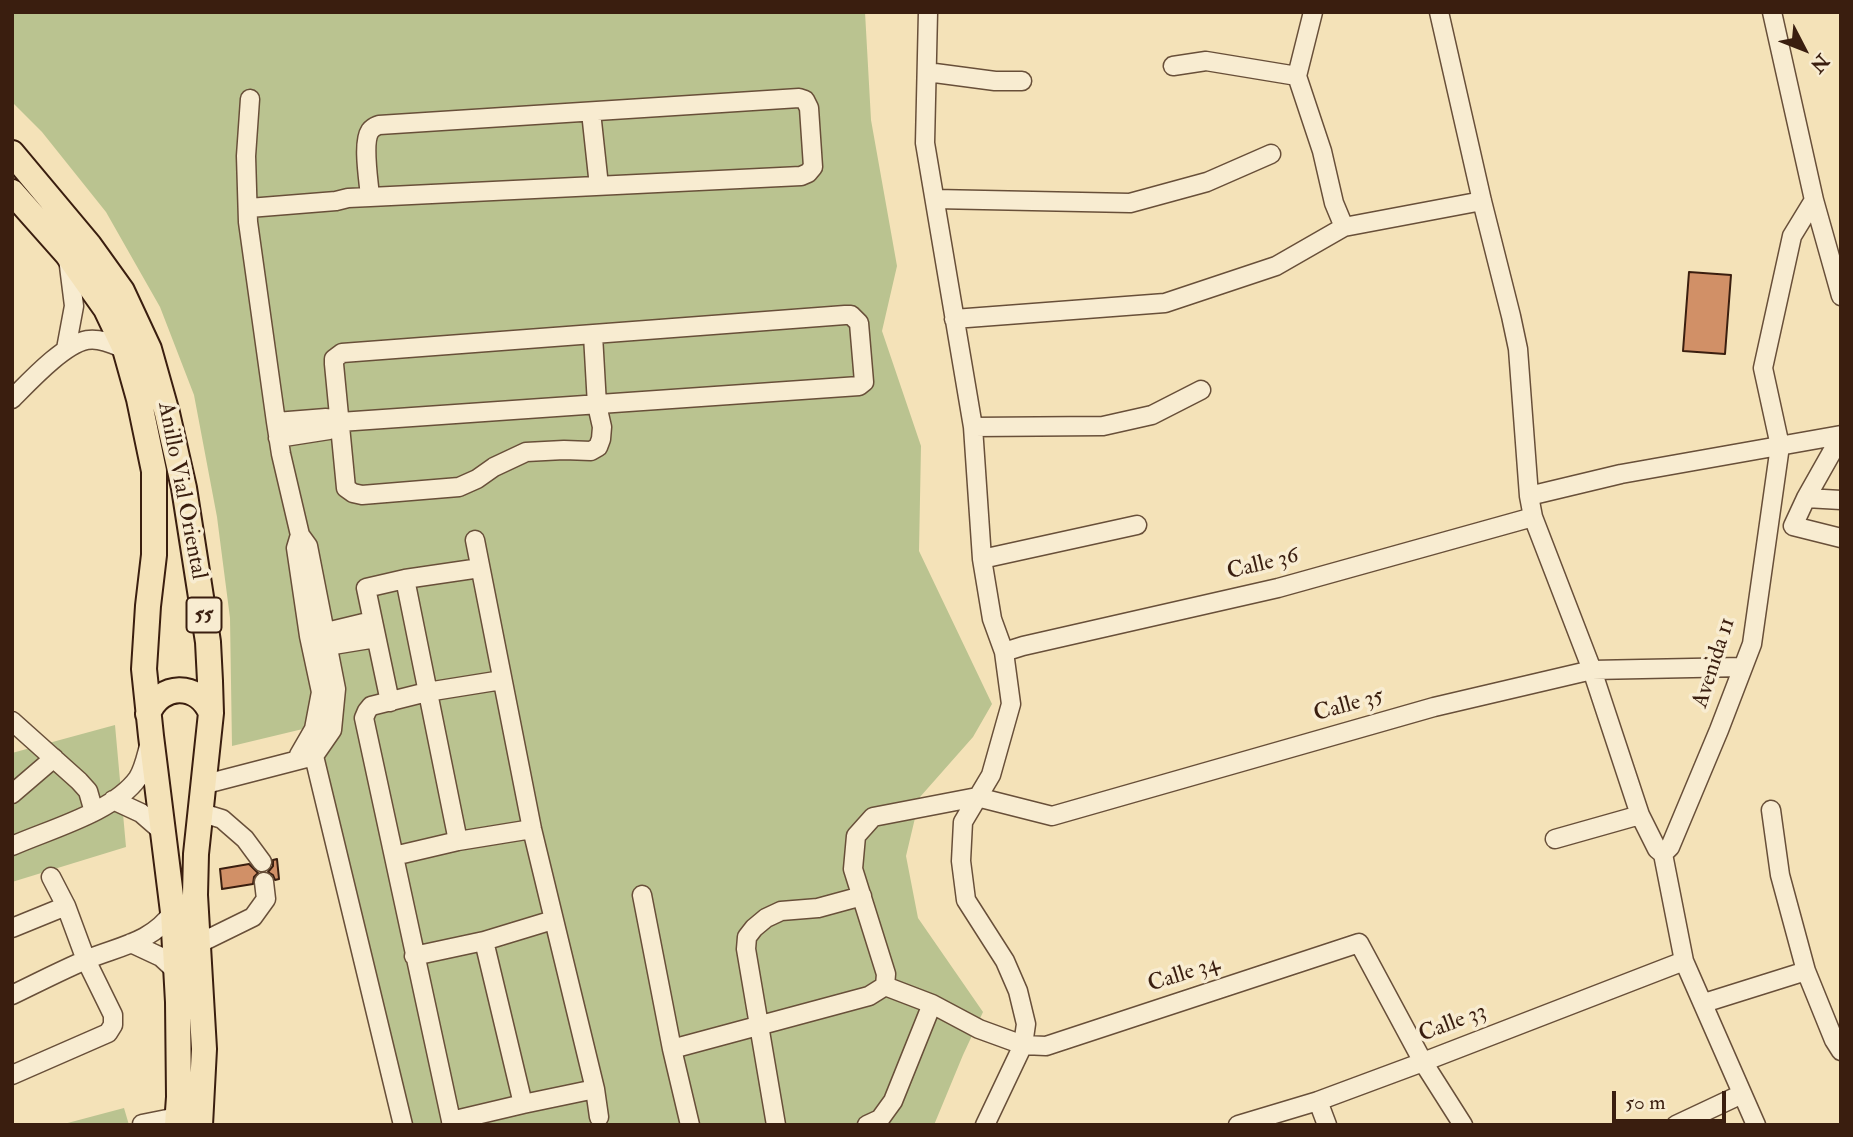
<!DOCTYPE html>
<style>
body{margin:0}
#map{position:relative;width:1853px;height:1137px;overflow:hidden;background:#f4e2b8;font-family:"IM FELL Double Pica",serif}
canvas{display:block}
.frame{position:absolute;inset:0;border:14px solid #3a1e0f;pointer-events:none}
.north{position:absolute;left:1769px;top:14px;width:70px;height:70px;-webkit-text-stroke:5px #f8ecd1;paint-order:stroke;rotate:132deg;font-size:19px;font-weight:700;line-height:28px;text-align:center;color:#3a1e0f}
.north::after{content:'';display:block;margin:auto;width:24px;height:32px;background:#3a1e0f;clip-path:polygon(50% 0,100% 100%,50% 72%,0 100%)}
.scale{position:absolute;left:1612px;top:1091px;width:114px;height:32px;box-sizing:border-box;border:4px solid #3a1e0f;border-top:0;padding-left:9px;font-size:21px;line-height:24px;white-space:nowrap;color:#3a1e0f;-webkit-text-stroke:5px #f8ecd1;paint-order:stroke}
</style>
<div id="map">
<canvas width="1853" height="1137"></canvas>
<div class="frame"></div>
<div class="north">N</div>
<div class="scale">50 m</div>
</div>
<script>
const ctx = document.querySelector('canvas').getContext('2d');
ctx.lineJoin = 'round';
function fill(path, color) {
  ctx.fillStyle = color;
  ctx.fill(path, 'evenodd');
}
function trace(path, color, width, dash) {
  ctx.strokeStyle = color;
  ctx.lineWidth = width;
  ctx.lineCap = dash ? 'butt' : 'round';
  ctx.setLineDash(dash || []);
  ctx.stroke(path);
}
function write(font, color, halo, rows, align = 'center') {
  ctx.font = font + ' "IM FELL Double Pica",serif';
  ctx.lineWidth = 7;
  ctx.setLineDash([]);
  ctx.textBaseline = 'middle';
  ctx.strokeStyle = halo;
  ctx.fillStyle = color;
  for (const [text, x, y, turn = 0] of rows) {
    ctx.save();
    ctx.translate(x, y);
    ctx.rotate((+turn || 0) * Math.PI / 180);
    ctx.textAlign = isNaN(turn) ? turn : align;
    if (halo) ctx.strokeText(text, 0, 0);
    ctx.fillText(text, 0, 0);
    ctx.restore();
  }
}
fill(new Path2D(`
 M12,12h853l6,108 26,146 -15,65 39,115 -2,105 73,153 -19,33 -53,60 -14,59 12,62 65,94 -20,43 -29,70h-522l-105,-397 -75,18 -2,-128 -13,-101 -23,-122 -34,-88 -54,-95 -64,-80 -30,-30z
 M115,725l11,122 -114,35v-129z
 M124,1108l5,17h-69z`), '#bac390');
const building = new Path2D(`
 M1689,272l42,3 -6,79 -42,-3z
 M277,859l2,20 -4,1 -2,-5 -5,-3 5,-6v-6z
 M249,864l9,9 -4,4 -1,7 -31,5 -2,-20z`);
fill(building, '#d19067');
trace(building, '#3a1e0f', 2);
const minor = new Path2D(`
 M928,12l-3,131 48,284 9,132 10,60 12,33 7,52 -20,71 -28,47 -2,39 5,39 39,61 13,30 8,33 -3,21 -38,80
 M1313,12l-16,64 25,75 12,52 10,24
 M1439,12l43,189 29,115 7,33 11,147 4,21 59,153 48,145 17,34 6,5
 M1772,12l42,188 27,96
 M1173,66l33,-5 91,15
 M927,72l68,9h27
 M591,112l8,74
 M935,199l195,4 77,-21 64,-28
 M249,208l87,-7 12,-3 22,-1 431,-21 7,-3 5,-6 -4,-59 -4,-8 -6,-2 -420,27c-5,2 -6,2 -9,6 -8,12 -1,51 0,66
 M954,319l211,-16 111,-37 68,-39 138,-26
 M66,349l8,-43 -6,-48
 M12,399c17,-17 52,-55 75,-59 13,-2 26,4 38,9
 M276,422l50,-4 14,4 519,-36 5,-4 -5,-59 -8,-8h-6l-503,38 -8,6v5l12,124 7,5 9,2 97,-8 18,-8 17,-12 32,-15 38,-2 27,1 7,-4 3,-8 1,-12 -5,-22 -4,-70
 M973,427l130,-1 49,-11 49,-25
 M1841,436l-35,62 -13,28 48,12
 M278,438l51,-8 11,-8
 M1529,496l92,-22 220,-39
 M1806,498l35,2
 M299,538l-3,10 13,88 12,56 -7,37 -15,26
 M475,540l57,289 63,260 4,28
 M982,559l155,-34
 M405,579l53,262
 M314,635l58,-14
 M315,648l61,-10
 M1004,652l19,-6 255,-58 255,-71
 M390,702l-24,-114 39,-9 75,-11
 M12,721l67,60 9,10 6,21
 M306,745l8,11 89,369
 M202,785l112,-29 18,-26 4,-41 -28,-143 -8,-11 -19,-81 -5,-32 -28,-200 -2,-66 4,-57
 M12,794l42,-36
 M113,800l28,13 23,20
 M1771,810l9,65 26,96 28,69 7,11
 M199,812l23,7 23,20 17,23
 M1555,839l85,-24
 M12,846c38,-17 102,-34 126,-68 6,-10 8,-21 11,-32
 M394,856l64,-15 74,-12
 M642,895l30,154 18,76
 M12,928l54,-22
 M484,941l39,163
 M131,943l30,14 15,14
 M198,944l55,-27 13,-18 -2,-17
 M414,956l70,-15 69,-21
 M885,986l1,-12 -33,-105 3,-33 17,-19 104,-20 75,19 382,-109 158,-37 150,-3
 M885,986l47,18 47,25 44,16 23,1 313,-103 64,119 40,63
 M12,995c25,-12 50,-25 76,-36 32,-13 64,-17 85,-47
 M1704,1003l102,-32
 M672,1049l197,-53 16,-10
 M12,1075l96,-42 5,-8v-10l-27,-55 -20,-54 -15,-29
 M1318,1101l9,24
 M451,1121l72,-17 72,-15
 M142,1124l35,-7
 M452,1125l-88,-407 3,-7 4,-5 56,-14 75,-12
 M776,1125l-30,-176 1,-12 7,-9 12,-10 15,-7 37,-3 44,-12
 M867,1125l13,-6 13,-18 39,-97
 M1238,1125l80,-24 105,-39 261,-101
 M1676,1125l66,-31
 M1756,1125l-72,-164 -21,-107 7,-7 49,-117 33,-86 28,-198 -17,-78 29,-132 22,-36`);
const highway = new Path2D(`
 M12,153l77,92 33,46 27,58 18,64 17,75 24,154 2,39 1,32 -15,141 -1,41 9,154 -4,76
 M12,192l55,62 39,55 19,40 14,50 15,72v84l-6,51 -4,63 7,67 22,176 5,90 1,95 -2,28
 M148,714c12,-31 50,-32 63,-1`);
trace(minor, '#684f39', 21);
trace(highway, '#3a1e0f', 28);
trace(minor, '#f8ecd1', 18);
trace(highway, '#f4e2b8', 24);
for (const [x, y, w] of [
 [204,615,35]
]) {
  const box = new Path2D();
  box.roundRect(x - w / 2, y - 17.5, w, 35, 5);
  ctx.fillStyle = '#f8ecd1';
  ctx.fill(box);
  trace(box, '#3a1e0f', 2);
}
write('bold 21px', '#3a1e0f', null, [
 ["55",204,615]
]);
write('23px', '#3a1e0f', '#f8ecd1', [
 ["Anillo Vial Oriental",181,491,79],
 ["Calle 36",1263,565,-14],
 ["Avenida 11",1715,663,-72],
 ["Calle 35",1349,706,-16],
 ["Calle 34",1184,975,-18],
 ["Calle 33",1453,1024,-21]
]);
</script>
